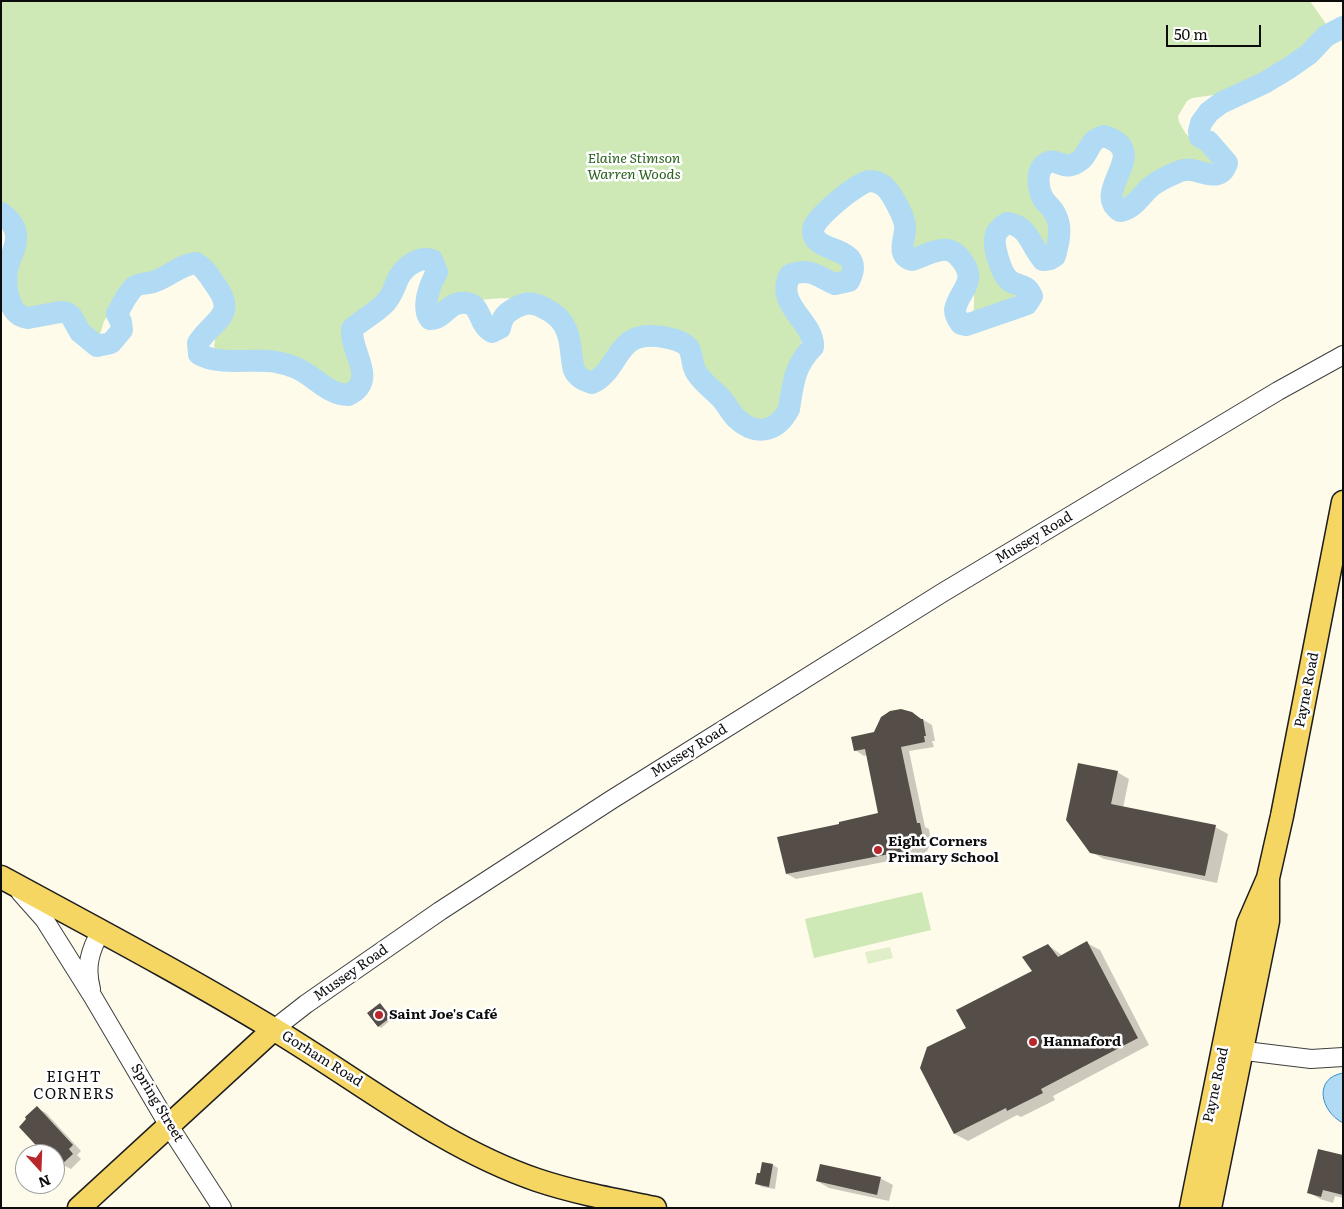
<!DOCTYPE html>
<meta charset="utf-8">
<style>
body{margin:0}
#map{position:relative;width:1344px;height:1209px;overflow:hidden;background:#fffbeb;font-family:Literata,serif}
canvas{display:block}
.frame{position:absolute;inset:0;border:2px solid #0c0c0c;pointer-events:none}
.north{position:absolute;left:15px;top:1144px;width:50px;height:50px;box-sizing:border-box;background:#fff;border:1px solid #9e9e9e;border-radius:50%;rotate:160deg;font-size:14px;font-weight:700;line-height:20px;text-align:center;color:#0c0c0c}
.north::after{content:'';display:block;margin:auto;width:18px;height:22px;background:#b8272b;clip-path:polygon(50% 0,100% 100%,50% 72%,0 100%)}
.scale{position:absolute;left:1166px;top:25px;width:95px;height:22px;box-sizing:border-box;border:2px solid #0c0c0c;border-top:0;padding-left:6px;font-size:15px;line-height:18px;white-space:nowrap;color:#0c0c0c;-webkit-text-stroke:4px #fff;paint-order:stroke}
</style>
<div id="map">
<canvas width="1344" height="1209"></canvas>
<div class="frame"></div>
<div class="north">N</div>
<div class="scale">50 m</div>
</div>
<script>
const ctx = document.querySelector('canvas').getContext('2d');
ctx.lineJoin = 'round';
function fill(path, color) {
  ctx.fillStyle = color;
  ctx.fill(path, 'evenodd');
}
function trace(path, color, width, dash) {
  ctx.strokeStyle = color;
  ctx.lineWidth = width;
  ctx.lineCap = dash ? 'butt' : 'round';
  ctx.setLineDash(dash || []);
  ctx.stroke(path);
}
function write(font, color, halo, rows, align = 'center') {
  ctx.font = font + ' Literata,serif';
  ctx.lineWidth = 5;
  ctx.setLineDash([]);
  ctx.textBaseline = 'middle';
  ctx.strokeStyle = halo;
  ctx.fillStyle = color;
  for (const [text, x, y, turn = 0] of rows) {
    ctx.save();
    ctx.translate(x, y);
    ctx.rotate((+turn || 0) * Math.PI / 180);
    ctx.textAlign = isNaN(turn) ? turn : align;
    if (halo) ctx.strokeText(text, 0, 0);
    ctx.fillText(text, 0, 0);
    ctx.restore();
  }
}
fill(new Path2D(`
 M1,1h1309l16,23 -22,20 -19,15 -8,4 -6,8 -13,10 -29,12 -37,5 -5,3 -9,15 1,6 7,12 21,15 3,5 6,3 2,9 -5,5 -9,-1 -2,-6c-16,-5 -54,11 -65,24 -3,4 -4,10 -10,12 -4,2 -7,0 -10,-4 5,-20 22,-40 7,-60 -6,-3 -15,-7 -22,-5 -14,2 -17,19 -27,26 -13,9 -30,2 -40,14 -6,7 -2,18 0,26 6,4 11,7 15,14 7,11 10,33 -5,39 -8,-4 -11,-11 -17,-17 -9,-9 -28,-9 -38,-3 -3,17 3,40 17,52 4,3 10,3 14,7l-5,7 -26,11 -12,10h-5v-2c3,-17 1,-52 -13,-64 -4,-3 -14,-5 -19,-5 -10,-1 -19,7 -30,6l-4,-4c3,-14 2,-26 -3,-41 -6,-19 -22,-33 -44,-28 -10,3 -20,13 -28,20 -6,5 -13,9 -18,14 -4,5 -6,12 -8,18l16,19 20,15 3,5 -1,9c-19,3 -37,-14 -57,-8l-4,3 -4,11 3,16 20,30v8l-2,8 -16,34 -6,34c-9,12 -19,10 -31,3 -3,-2 -7,-2 -9,-5 -7,-8 -11,-18 -17,-26 -7,-8 -16,-14 -22,-22 -8,-9 -8,-21 -20,-28 -12,-8 -31,-7 -44,-2 -24,10 -27,27 -43,43l-12,-6c-2,-10 -4,-21 -8,-31 -20,-55 -71,-43 -117,-38 -7,3 -12,9 -19,10l-5,-4c2,-21 16,-45 -12,-52 -9,-3 -16,5 -22,12 -7,8 -7,19 -13,28 -8,10 -35,22 -39,31 -7,15 11,29 10,44 0,5 -2,10 -5,14 -2,2 -2,3 -6,3 -8,0 -37,-22 -47,-27 -16,-8 -35,-10 -53,-11 -9,0 -17,1 -27,-1l-3,-3 2,-14 13,-21 -2,-16 -21,-26 -14,-9 -4,-1 -12,2 -30,22 -25,14 -17,23 -7,24 -5,1 -12,-8 1,-20 -4,-10c-3,-1 -8,-3 -11,-2 -15,2 -23,13 -42,6 -6,-2 -9,-8 -11,-14 -1,-6 -4,-13 -4,-19 -1,-15 9,-31 10,-46 1,-10 -9,-16 -18,-15z
 M922,892l9,38 -117,28 -9,-39z`), '#cee8b6');
fill(new Path2D(`
 M890,947l3,11 -25,6 -3,-12z`), '#e0efc7');
const water = new Path2D(`
 M1343,1073v50c-23,-12 -30,-45 0,-50z`);
fill(water, '#b1daf5');
trace(water, '#398dca', 1);
fill(new Path2D(`
 M912,713l20,12 3,16h-3l2,6 -25,4 16,76 4,2 2,14 -4,8 -7,4 -124,24 -9,-5 54,-49 38,-11 -12,-59 -3,1 -9,-6 20,-17z
 M1117,772l12,7 -6,29 92,19 13,7 -11,49 -113,-24 -13,-7z
 M1087,943l13,7 49,95 -96,51 2,4 -34,17 -4,-2 -49,26 -13,-7 -34,-66 113,-96 14,-27 15,11z
 M380,1004l12,15 -11,9 -3,-2z
 M37,1108l9,5 35,38 -4,4 4,4 -10,10 -6,-3 -2,2 -8,-4v-10h-9z
 M1343,1156v42l-8,-2 -2,7 -13,-4 -12,-7z
 M773,1165l5,3 -3,21 -13,-2 -5,-3z
 M880,1178l13,7 -4,16 -60,-13 -12,-7z`), '#0003');
trace(new Path2D(`
 M1,213c7,5 14,13 15,22 1,11 -5,21 -8,30 -3,13 -2,27 3,39 3,8 9,13 17,14l32,-6 7,1 4,3 9,16 17,14 14,-3 11,-13 -1,-8 -4,-8c5,-10 10,-20 17,-27 6,-4 13,-3 19,-5 16,-5 26,-17 43,-19 8,4 13,13 18,20 25,33 0,35 -16,60l1,11c20,12 54,4 77,8 5,1 10,2 15,4 21,6 35,29 57,29 31,-15 2,-42 4,-66 11,-10 24,-16 34,-27 7,-8 9,-17 13,-25 6,-11 21,-21 33,-17l5,12c-7,12 -16,35 -7,47 14,0 16,-14 30,-16 23,-3 16,20 32,29l8,-4c2,-11 6,-15 15,-20 11,-6 18,-6 29,0 19,9 25,22 27,43 1,6 1,13 3,19 4,8 10,10 18,13 23,-10 25,-42 49,-46 11,-3 39,1 47,10 5,6 3,17 8,25 6,10 16,17 24,25 6,6 10,15 16,21 20,19 41,14 53,-9 4,-25 5,-43 24,-62 2,-25 -39,-42 -23,-72 21,-8 28,2 45,9l14,-3c19,-38 -37,-25 -36,-51 0,-11 45,-48 57,-49 5,0 10,2 14,5 7,6 21,31 21,41 1,11 -10,28 7,33 10,-3 19,-9 30,-10 6,-1 13,2 17,7 22,25 -1,33 -4,53 0,5 3,10 6,14l5,1 9,-3 52,-18 5,-8c-6,-13 -13,-9 -22,-15 -9,-7 -18,-36 -14,-47 2,-5 7,-8 11,-11 22,3 23,22 36,37l7,-1 5,-3c3,-11 7,-26 2,-38 -4,-11 -8,-11 -13,-18 -6,-10 -10,-33 5,-38 9,-3 14,9 29,0 8,-4 10,-15 16,-21 3,-3 7,-4 10,-5 50,16 -14,54 16,75 15,-2 21,-17 33,-26 8,-6 18,-10 27,-14 17,-7 39,17 47,-8l-19,-22 -8,-4 -1,-6 2,-8 8,-11 12,-9 43,-20 25,-15 20,-14 17,-18 17,-9`), '#b1daf5', 22);
fill(new Path2D(`
 M901,709l11,3 9,7h2l3,17h-2l1,6 -24,5 16,76h3l2,10 -2,10 -10,7 -124,24 -9,-37 62,-13v-2l39,-9 -13,-64 -11,2 -3,-14 23,-5 7,-15 9,-6z
 M1078,763l40,8 -7,33 105,21 -11,51 -115,-23 -24,-33z
 M1087,941l51,97 -97,51 2,4 -36,18 -1,-3 -52,26 -34,-66 7,-21 39,-19 -10,-18 76,-39 -10,-14 26,-13 10,13z
 M380,1003l11,14 -13,10 -11,-14z
 M37,1106l36,39 -4,4 4,5 -12,11 -6,-5v-6h-11l-25,-27 7,-8 -1,-2z
 M1318,1149l25,6v40l-20,-5 -2,7 -14,-4z
 M762,1162l11,2 -4,23 -14,-3 2,-11h3z
 M820,1164l61,13 -4,18 -61,-14z`), '#544d48');
const minor = new Path2D(`
 M20,892l24,27 49,78 76,129 53,82
 M91,989c-6,-22 -1,-39 10,-58
 M274,1029l32,-25 134,-93 171,-111 331,-207 336,-202 65,-36
 M1229,1049l82,10 32,-2`);
const major = new Path2D(`
 M1,877c92,50 185,99 274,153 85,51 168,118 262,150 39,13 78,20 118,28
 M79,1208l195,-179
 M1191,1208l57,-284 20,-46 14,-62 61,-314
 M1210,1208l58,-287v-40`);
trace(minor, '#3f3f3f', 20);
trace(major, '#1d1d1d', 25);
trace(minor, '#fff', 18);
trace(major, '#f6d663', 22);
for (const [x, y, r, color] of [
 [878,850,5,"#b8272b"],
 [379,1015,5,"#b8272b"],
 [1033,1042,5,"#b8272b"]
]) {
  const dot = new Path2D();
  dot.arc(x, y, r, 0, 2 * Math.PI);
  ctx.fillStyle = color;
  ctx.fill(dot);
  trace(dot, '#fff', 2);
}
write('italic 14px', '#2a611e', '#fff', [
 ["Elaine Stimson",634,159],
 ["Warren Woods",634,175]
]);
write('14px', '#0c0c0c', '#fff', [
 ["Mussey Road",1034,538,-31],
 ["Payne Road",1307,690,-79],
 ["Mussey Road",689,751,-32],
 ["Mussey Road",351,973,-35],
 ["Gorham Road",322,1059,32],
 ["Payne Road",1216,1085,-78],
 ["Spring Street",157,1103,59]
]);
write('bold 14px', '#0c0c0c', '#fff', [
 ["Eight Corners",888,842],
 ["Primary School",888,858],
 ["Saint Joe's Café",389,1015],
 ["Hannaford",1043,1042]
], 'left');
ctx.letterSpacing = '1px';
write('15px', '#0c0c0c', '#fff', [
 ["EIGHT",74,1078],
 ["CORNERS",74,1095]
]);
ctx.letterSpacing = '0px';
</script>
